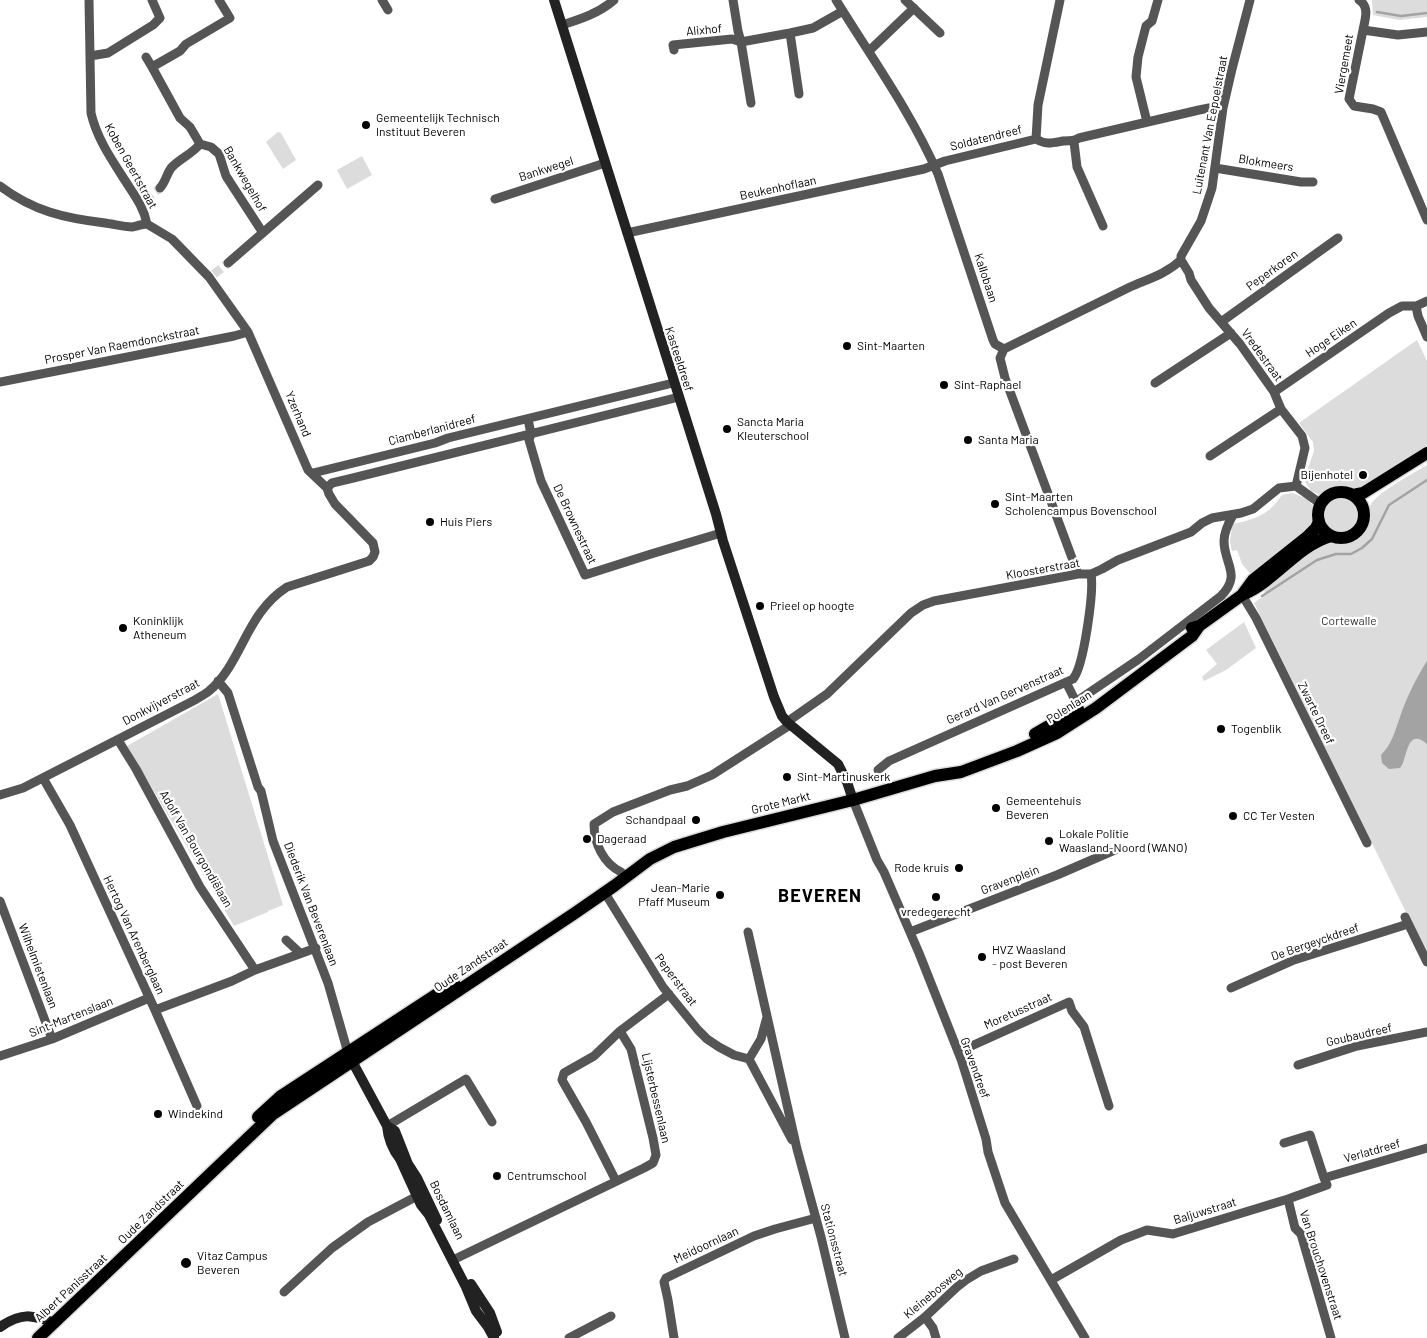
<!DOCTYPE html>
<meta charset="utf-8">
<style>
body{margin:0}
canvas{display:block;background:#fff}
</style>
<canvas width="1427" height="1338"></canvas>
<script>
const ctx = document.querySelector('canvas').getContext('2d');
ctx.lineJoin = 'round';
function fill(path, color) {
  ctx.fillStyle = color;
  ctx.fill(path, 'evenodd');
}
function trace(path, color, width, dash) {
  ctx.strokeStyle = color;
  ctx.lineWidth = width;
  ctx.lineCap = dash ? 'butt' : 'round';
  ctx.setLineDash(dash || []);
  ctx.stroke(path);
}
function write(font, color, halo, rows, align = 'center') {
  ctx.font = font + ' Barlow,sans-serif';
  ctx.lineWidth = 4.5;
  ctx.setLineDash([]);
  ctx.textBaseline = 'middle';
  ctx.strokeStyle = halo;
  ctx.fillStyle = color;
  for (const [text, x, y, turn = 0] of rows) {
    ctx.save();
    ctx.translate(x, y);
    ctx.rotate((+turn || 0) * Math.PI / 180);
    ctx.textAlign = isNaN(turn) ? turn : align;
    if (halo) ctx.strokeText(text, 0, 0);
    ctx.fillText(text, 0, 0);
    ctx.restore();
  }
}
fill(new Path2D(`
 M1372,0h55v17l-28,3 -26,-5z
 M278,132l3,1 15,27 -13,9 -17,-27z
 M362,156l10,19 -25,14 -10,-19z
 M1417,340l10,21v90l-52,33 -21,6 -15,-3 -14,6 -6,1 -8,-3 -7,-11 10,-29 -1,-9 -14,-19z
 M1427,465v490l-173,-352 12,-9 -3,-5c16,-12 47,-42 65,-47 10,-2 18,4 29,-4 13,-9 8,-22 14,-34 6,-11 44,-32 56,-39z
 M1292,493c21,7 25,12 22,34l-61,50 -11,-13 -5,-14 -5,1 -2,-9 2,-18c16,-3 32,-7 43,-20 3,-3 4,-6 7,-9z
 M1324 515a17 17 0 1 1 34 0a17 17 0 1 1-34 0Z
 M1244,622l12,26 -30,22 -22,11 -2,-4 15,-13 -11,-14z
 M218,694l65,211 -15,6v1l-34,14 -107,-180z`), '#dcdcdc');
fill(new Path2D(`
 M1427,661v83c-19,-17 -20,11 -25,21l-2,3 -11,1 -7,-6 -1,-8c11,-11 14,-24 19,-38 6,-18 16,-39 27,-56z`), '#a3a3a3');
trace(new Path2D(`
 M1377,12l24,4 26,-3
 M1262,596l55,-36 19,-6h15l11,-6 10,-9 17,-34 38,-25`), '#a3a3a3', 2.5);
trace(new Path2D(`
 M145,200l15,-12
 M214,274l14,-11`), '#d9d9d9', 9, [9, 4.5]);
const primary = new Path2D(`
 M1318 515a23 23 0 1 1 46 0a23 23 0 1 1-46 0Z
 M1353,495l10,-2 64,-40
 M1244,594c32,-14 53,-48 87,-58
 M1192,628l7,-2 43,-31 11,-15 54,-43 9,-9 3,-7
 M1035,734l43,-25
 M258,1117l23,-21 173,-113
 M38,1338l235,-224 302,-201 39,-27 36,-27 24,-12 49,-15 130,-32 82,-24 26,-4 56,-21 40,-18 39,-25 96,-72 7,-10`);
trace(primary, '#dbdbdb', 15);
trace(new Path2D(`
 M89,0l2,113c6,26 21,47 35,69 9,14 18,26 21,42
 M382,0l6,10
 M733,0l5,31 3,11 10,61
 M836,0c35,57 75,112 102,174l55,166 2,4 9,5
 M905,0l35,33
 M1359,0c11,7 6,19 4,30l35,5 29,-3
 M562,25c19,-6 37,-12 52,-25
 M1363,30l-14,69 5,7 19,3 8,3 46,108
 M790,33l9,61
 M674,50l-1,-5 59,-6 9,3 49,-9 23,-5 30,-17
 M869,51l45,-43
 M90,56l18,-3 45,-28 7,-7 -8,-18
 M146,57l6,10 28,-16 6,-7 44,-26 -11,-18
 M152,67l28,51 10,9 10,17 11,3 8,7 7,22 37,57
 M1147,122l-11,-45 2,-20 8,-31 6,-5 6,-21
 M1036,139l2,-34 22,-105
 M1074,142l3,25 26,59
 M1215,168l86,14h12
 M0,186c33,25 64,32 105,37 8,1 19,4 27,4 5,-1 10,-3 15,-3l25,15 37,38 39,55 60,138 19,18 2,6 6,10 38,39 2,9 -2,5 -4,4 -82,26c-42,27 -44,75 -78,104 -5,4 -11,7 -16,10l-170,87 -23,7
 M160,188c6,-6 7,-16 12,-21 9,-9 20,-13 28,-23
 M495,199l110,-36
 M627,233l297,-64 21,-8 91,-22c10,6 16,4 27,2 7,-1 10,1 16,-3l120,-28 10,-2h14
 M1181,260l8,13 2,7 18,28 31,36 34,48 7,17 21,27 3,12 -9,38
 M228,263l90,-78
 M1416,306l2,10 9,21
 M1221,322l117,-84
 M1004,349l126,-62c18,-8 36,-13 51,-27v-4l20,-35 11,-33 11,-80 9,-39 18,-69
 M1004,349l-4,9 5,20 73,196
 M0,382l234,-46 14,-4
 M1155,383l76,-50
 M1274,392l115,-79 13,-7h14l11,-5
 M528,419l3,15 -2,6 12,41 44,94 66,-21 70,-21
 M1210,456l71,-47
 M313,473l122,-30 13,-5 225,-55
 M327,488l5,-5 17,-4 330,-82
 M1242,595l14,23 111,225
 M218,681l10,12 30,94 3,4 12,50 55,142 20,70
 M1066,682l8,16 3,3 62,-42 82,-63c21,-21 3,-32 3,-55 0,-9 5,-19 9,-26
 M787,722l40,-28 84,-81 12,-8 11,-4 144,-27h13l11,-5 16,-9 73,-28 11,-9 10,-5 29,-5 12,-4 26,-21 17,-2 25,18
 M118,740l18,29 64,118 55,83
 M878,770l11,-9 184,-82c11,-13 21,-88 18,-105
 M43,778l27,47 85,185 42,96
 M853,800l24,60 7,12 35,81 42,106 25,80 2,13 17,51 80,135
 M621,872c-18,-9 -27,-29 -27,-48l19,-12 57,-22 17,-4 25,-11 78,-50
 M605,893l58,94 35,43 9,9 12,8 15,8 15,4
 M0,901l52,138
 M1405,917l22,45
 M748,932l49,217 24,88 24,101
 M910,932l147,-57 60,-26
 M286,940l14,13
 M1231,988l63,-28 114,-36
 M155,1010l77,-29 23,-11 61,-22
 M767,1017l-6,22 -12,20 43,81
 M958,1052l111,-50 3,9 12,16 25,79
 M0,1056l52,-17 97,-41
 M1298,1065l59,-19 70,-14
 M387,1126l79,-47 26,43
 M1284,1143l26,-8 14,43
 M616,1181l-30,-59 -24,-42 2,-7 30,-17 26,-25 49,-37
 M1288,1199l7,29 6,6 30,104
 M457,1258l187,-90 9,-5 3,-8 -3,-17 -22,-89 -11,-18
 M1051,1280l70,-40 26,-10 26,4 115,-35 39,-14 -3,-7 103,-30
 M284,1292l48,-44 36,-26 55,-29
 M925,1317l8,11 3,10
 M569,1338l42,-22
 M674,1338l-6,-38 -4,-18 2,-4 88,-42 21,-7 41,-11
 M898,1338l27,-21 32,-30 9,-7 15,-9 33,-12`), '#555', 9);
trace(new Path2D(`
 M554,0l162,514 7,27 51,156 8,19 5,6 51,42 9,18 6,18
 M352,1061l35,65c1,11 6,24 13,33l21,46 8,10 37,72 10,24 12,16 6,11
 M387,1126l8,5 13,33 9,14 20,42
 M471,1284l19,29 7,19
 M0,1327c22,-15 31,-12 55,-4`), '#222', 10);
trace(primary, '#000', 12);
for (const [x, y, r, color] of [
 [366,125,5,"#000"],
 [847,346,5,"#000"],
 [944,385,5,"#000"],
 [727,429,5,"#000"],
 [968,440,5,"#000"],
 [1363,475,5,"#000"],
 [995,504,5,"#000"],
 [430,522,5,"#000"],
 [760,606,5,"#000"],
 [123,628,5,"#000"],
 [1221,729,5,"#000"],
 [787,777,5,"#000"],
 [996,808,5,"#000"],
 [1233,816,5,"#000"],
 [696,820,5,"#000"],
 [587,839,5,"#000"],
 [1049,841,5,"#000"],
 [959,868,5,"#000"],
 [720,895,5,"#000"],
 [936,897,5,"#000"],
 [982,957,5,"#000"],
 [158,1114,5,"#000"],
 [497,1176,5,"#000"],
 [186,1263,6,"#000"]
]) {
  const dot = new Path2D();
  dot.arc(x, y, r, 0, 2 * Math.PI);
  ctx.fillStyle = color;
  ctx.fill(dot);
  trace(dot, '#fff', 2);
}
write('12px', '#000', '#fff', [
 ["Alixhof",704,30,-5],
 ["Viergemeet",1344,64,-80],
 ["Luitenant Van Eepoelstraat",1210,125,-79],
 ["Soldatendreef",986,138,-14],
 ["Blokmeers",1266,163,9],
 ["Koben Geertstraat",131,166,61],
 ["Bankwegel",546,169,-18],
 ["Bankwegelhof",245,179,60],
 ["Beukenhoflaan",778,188,-12],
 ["Peperkoren",1272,270,-36],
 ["Kallobaan",986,278,72],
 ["Hoge Eiken",1331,338,-34],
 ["Prosper Van Raemdonckstraat",122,345,-11],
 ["Vredestraat",1262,355,54],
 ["Kasteeldreef",679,359,72],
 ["Yzerhand",298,414,67],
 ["Ciamberlanidreef",432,430,-15],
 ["De Brownestraat",575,524,65],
 ["Kloosterstraat",1043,569,-10],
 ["Gerard Van Gervenstraat",1005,695,-24],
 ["Donkvijverstraat",161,702,-28],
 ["Polenlaan",1069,707,-32],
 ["Zwarte Dreef",1316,713,64],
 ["Grote Markt",781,803,-14],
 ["Adolf Van Bourgondiëlaan",196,849,60],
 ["Gravenplein",1010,880,-21],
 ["Diederik Van Beverenlaan",311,904,69],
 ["Hertog Van Arenberglaan",134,935,65],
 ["De Bergeyckdreef",1315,942,-19],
 ["Oude Zandstraat",471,965,-34],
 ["Wilhelmietenlaan",38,966,69],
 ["Peperstraat",676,980,53],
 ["Moretusstraat",1018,1011,-24],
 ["Sint-Martenslaan",71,1017,-22],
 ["Goubaudreef",1359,1035,-13],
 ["Gravendreef",975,1068,70],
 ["Lijsterbessenlaan",656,1098,77],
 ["Verlatdreef",1372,1151,-16],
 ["Bosdamlaan",447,1210,64],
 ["Baljuwstraat",1205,1211,-17],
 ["Oude Zandstraat",151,1212,-44],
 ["Stationsstraat",834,1240,75],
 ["Meidoornlaan",706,1245,-25],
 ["Van Brouchovenstraat",1321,1265,72],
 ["Albert Panisstraat",71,1288,-43],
 ["Kleinebosweg",933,1293,-40]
]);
write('12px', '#000', '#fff', [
 ["Gemeentelijk Technisch",376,118],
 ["Instituut Beveren",376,132],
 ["Sint-Maarten",857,346],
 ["Sint-Raphael",954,385],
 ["Sancta Maria",737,422],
 ["Kleuterschool",737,436],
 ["Santa Maria",978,440],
 ["Bijenhotel",1353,475,"right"],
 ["Sint-Maarten",1005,497],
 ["Scholencampus Bovenschool",1005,511],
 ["Huis Piers",440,522],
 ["Prieel op hoogte",770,606],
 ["Koninklijk",133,621],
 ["Atheneum",133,635],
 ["Togenblik",1231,729],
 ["Sint-Martinuskerk",797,777],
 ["Gemeentehuis",1006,801],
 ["Beveren",1006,815],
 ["CC Ter Vesten",1243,816],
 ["Schandpaal",686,820,"right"],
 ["Lokale Politie",1059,834],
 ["Waasland-Noord (WANO)",1059,848],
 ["Dageraad",597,839],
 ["Rode kruis",949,868,"right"],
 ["Jean-Marie",710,888,"right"],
 ["Pfaff Museum",710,902,"right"],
 ["vredegerecht",936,912,"center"],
 ["HVZ Waasland",992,950],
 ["- post Beveren",992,964],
 ["Windekind",168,1114],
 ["Centrumschool",507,1176],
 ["Vitaz Campus",197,1256],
 ["Beveren",197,1270]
], 'left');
write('12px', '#333', '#fff', [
 ["Cortewalle",1349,621]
]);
ctx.letterSpacing = '1px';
write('bold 18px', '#000', '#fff', [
 ["BEVEREN",820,896]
]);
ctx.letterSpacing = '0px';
</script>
